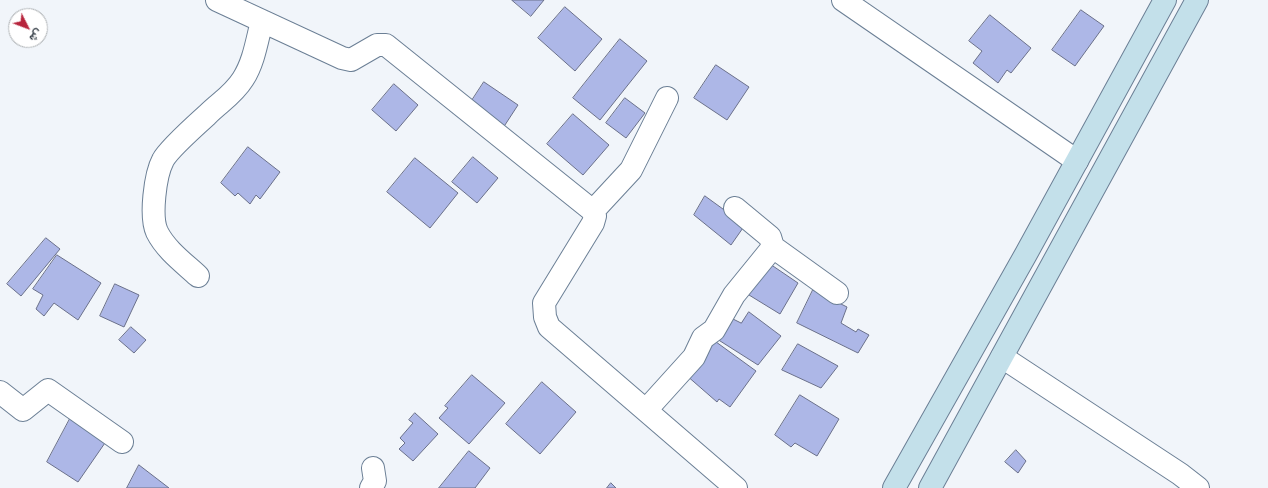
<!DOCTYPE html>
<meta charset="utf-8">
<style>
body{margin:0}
#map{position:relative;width:1268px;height:488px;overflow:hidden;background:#f1f5fa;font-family:"Archivo Narrow",Vazirmatn,sans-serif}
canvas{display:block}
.north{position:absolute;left:8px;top:8px;width:40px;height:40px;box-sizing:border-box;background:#fff;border:1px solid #adb1b4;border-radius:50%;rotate:132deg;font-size:11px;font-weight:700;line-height:16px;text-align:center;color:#323b44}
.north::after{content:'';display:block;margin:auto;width:14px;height:18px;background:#b7253d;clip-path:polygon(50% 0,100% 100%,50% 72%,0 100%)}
</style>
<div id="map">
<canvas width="1268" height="488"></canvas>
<div class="north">ش</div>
</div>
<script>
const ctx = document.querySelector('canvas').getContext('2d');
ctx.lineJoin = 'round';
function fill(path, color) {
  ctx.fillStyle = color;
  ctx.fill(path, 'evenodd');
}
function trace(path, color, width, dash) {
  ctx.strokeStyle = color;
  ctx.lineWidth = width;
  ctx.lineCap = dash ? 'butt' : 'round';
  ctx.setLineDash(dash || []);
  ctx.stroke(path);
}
const building = new Path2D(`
 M512,0h32l-13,16z
 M565,7l37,32 -27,32 -37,-33z
 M1081,10l23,16 -29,40 -23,-16z
 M990,15l41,33 -20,25 -4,-3 -9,13 -25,-20 9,-12 -13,-10z
 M620,39l27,22 -47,59 -27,-22z
 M716,65l33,22 -22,33 -33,-22z
 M484,82l34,23 -15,23 -34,-23z
 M394,84l24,21 -22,26 -24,-21z
 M625,98l20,15 -19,25 -20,-15z
 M573,114l36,31 -26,30 -36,-31z
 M248,147l32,25 -20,27 -4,-4 -6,9 -12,-11 -3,3 -14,-13z
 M473,157l25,21 -21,25 -25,-21z
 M415,158l43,35 -28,35 -43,-36z
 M705,196l40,29 -14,20 -37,-30z
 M46,238l14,11 -39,47 -14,-12z
 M57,255l44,28 -23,37 -24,-17 -10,13 -8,-7 7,-14 -10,-6z
 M767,262l31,21 -18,31 -31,-19z
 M115,284l24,11 -15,32 -24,-11z
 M813,290l34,17 -6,16 15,9 2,-3 11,6 -11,18 -61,-30z
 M749,312l32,24 -23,29 -41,-26 16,-20 8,4z
 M131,327l15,13 -12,13 -15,-13z
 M712,339l44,32 -26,36 -11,-8 -2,3 -31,-27z
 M798,344l40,22 -17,22 -39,-18z
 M472,375l33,28 -36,41 -30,-26 9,-10 -3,-2z
 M542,382l34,30 -36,42 -34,-30z
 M800,395l39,24 -22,37 -22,-13 -4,4 -16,-12z
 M415,413l23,21 -25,27 -14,-12 6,-6 -5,-5 13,-15 -4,-3z
 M72,415l35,25 -29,42 -31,-20z
 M1016,450l10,11 -8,12 -13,-11z
 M469,451l21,17 -15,20h-36z
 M139,465l30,23h-42z
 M611,483l5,5h-9z`);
fill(building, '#adb7e7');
trace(building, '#6a708a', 1);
const minor = new Path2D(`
 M217,0l125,58 9,2 26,-15h9l207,166 2,5 -2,7 -49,80 1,14 4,10 187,161
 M843,0l234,161
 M735,208l35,29 3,10
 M593,211l38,-41 36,-72
 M198,276c-14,-13 -32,-26 -41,-44 -7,-15 -2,-57 6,-72 5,-10 34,-36 44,-45 13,-13 26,-20 36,-36 11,-17 14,-39 19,-58
 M1002,357l178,117 18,14
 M0,392l23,18 25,-20 74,52
 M647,409l47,-52 9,-19 11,-8 20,-35 39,-48 64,46
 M371,488l4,-7 -2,-13`);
const secondary = new Path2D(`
 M894,488l132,-234 139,-254
 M930,488l267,-488`);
trace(minor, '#6b7f95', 24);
trace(secondary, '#6b7f95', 24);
trace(minor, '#fff', 22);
trace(secondary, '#c3e0ea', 22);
</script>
